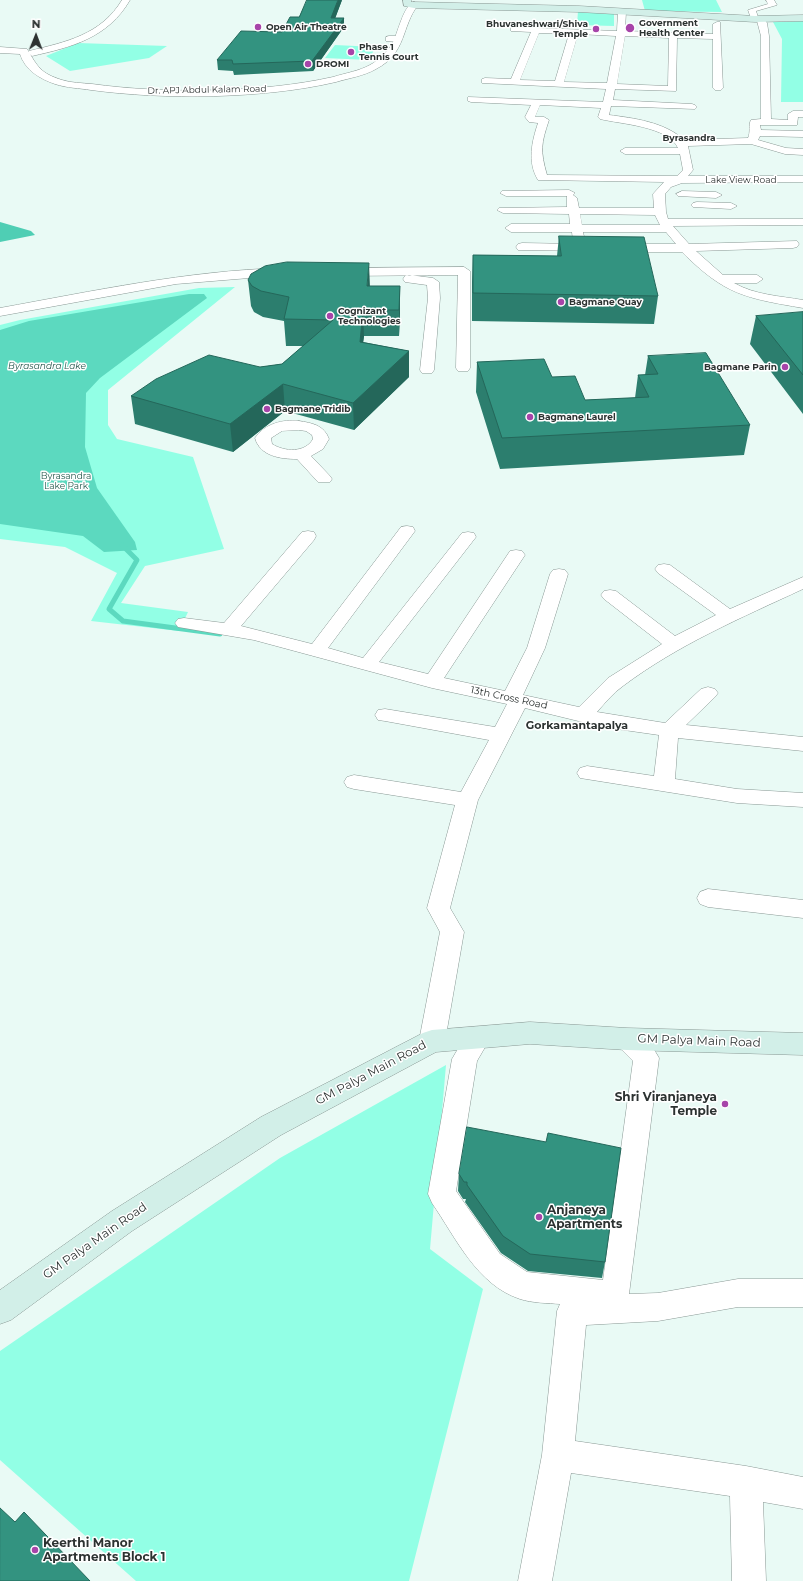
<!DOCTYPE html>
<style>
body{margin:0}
#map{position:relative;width:803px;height:1581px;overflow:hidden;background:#e9faf5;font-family:Montserrat,sans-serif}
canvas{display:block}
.north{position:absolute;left:16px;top:16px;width:40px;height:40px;-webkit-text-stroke:3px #fff;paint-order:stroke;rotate:1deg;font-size:11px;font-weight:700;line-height:16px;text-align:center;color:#2c3231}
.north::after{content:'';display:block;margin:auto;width:14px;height:18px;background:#2c3231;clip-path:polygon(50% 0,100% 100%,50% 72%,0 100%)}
</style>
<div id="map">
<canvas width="803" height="1581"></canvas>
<div class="north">N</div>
</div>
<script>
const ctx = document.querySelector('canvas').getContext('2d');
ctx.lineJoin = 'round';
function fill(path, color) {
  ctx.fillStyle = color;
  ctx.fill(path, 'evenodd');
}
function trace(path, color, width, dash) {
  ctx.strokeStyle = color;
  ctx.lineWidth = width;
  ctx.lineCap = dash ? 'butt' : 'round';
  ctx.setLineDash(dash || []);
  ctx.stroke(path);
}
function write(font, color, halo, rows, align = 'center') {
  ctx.font = font + ' Montserrat,sans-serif';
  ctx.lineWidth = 3;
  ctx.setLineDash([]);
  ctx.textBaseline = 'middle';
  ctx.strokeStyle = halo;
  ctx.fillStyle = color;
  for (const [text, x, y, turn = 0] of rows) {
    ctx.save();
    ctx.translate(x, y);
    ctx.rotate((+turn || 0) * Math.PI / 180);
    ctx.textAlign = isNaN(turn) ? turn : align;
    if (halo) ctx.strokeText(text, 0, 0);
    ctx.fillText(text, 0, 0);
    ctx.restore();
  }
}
fill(new Path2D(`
 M642,0h74l6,12 -77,-1z
 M578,11l36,1v14l-37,-1z
 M803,21v81h-22l1,-63 -9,-17z
 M78,43l89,3 -18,12 -79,13 -24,-15z
 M335,45l41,2 -8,13 -43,-2z
 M235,287l-127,103v35l9,14 76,18 31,92 -79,17 -24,37 67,9 -9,19 -88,-10 26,-48 -52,-26 -65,-8v-214l20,-5 179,-32z
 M446,1065l-16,184 53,40 -74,292h-273l-136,-121v-109l280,-193z`), '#92ffe5');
fill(new Path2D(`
 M0,222l31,9 4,4 -35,7z`), '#4fceb4');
fill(new Path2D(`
 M189,294h15l3,4 -107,80 -14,15 -1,54 12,41 38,54 2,8 -33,2 -21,-16 -83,-12v-194l29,-9z`), '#5cd9bf');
trace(new Path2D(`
 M122,545l15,15 -28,49 14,12 97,13`), '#5cd9bf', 5);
const minor = new Path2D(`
 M122,0h8c-22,38 -58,47 -98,56l-4,-3 1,-2c37,-9 72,-16 93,-51z
 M766,0h8l3,5 -21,6 2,6h5l4,6 2,13 2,83 17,1v-6l5,-3h10v6h-5l-1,8h-37l1,5 42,1v6l-43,-1 -2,4 28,8 17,1v6l-18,-1 -34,-10 -63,2 5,24 -5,6h115v6l-121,1 -11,4 -6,7 1,18 2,7h135v6l-130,1 16,18 108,-3 2,3 -2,3 -4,1 -97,3 27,24h34l6,4 -6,4h-23c21,12 46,13 69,17v8c-58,-10 -78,-13 -121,-56h-65l-6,-4 6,-4h59l-10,-12h-83l2,9 -5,3 10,1 2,3 -2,3 -72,-1 -2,-3 2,-3 4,-1 56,1 -5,-3 -1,-9h-61l-6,-4 6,-4h59l-1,-10 -66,-1 -6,-3 2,-2 68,-1v-11h-61l-6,-3 2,-2 67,-1 6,3 -2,2 4,3 2,10h75l-1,-14 11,-12 -126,-2c-11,-18 -6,-39 0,-57l-9,-1 -4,-5 6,-12 -60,-3 -3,-1v-4l135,5 3,-13 -124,-6v-4l3,-1 26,1 20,-47 -20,-1v-4l106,4 1,-20 4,-2 4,2 -1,20 88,3v-10l4,-2h3l3,66 -2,2h-6l-2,-2v-49l-36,-1 -1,53 -61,-2 -2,11 79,4 3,1 2,2 -2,2 -84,-3 -2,9c24,3 56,7 75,25l64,-2c3,-6 0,-13 3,-18l10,-1v-83l-4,-15h-5l-4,-11 20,-6zM539,33l30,1 -14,47 -35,-1zM578,34l38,2 -9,47 -43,-1zM625,36l44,2 -1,48 -51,-2zM540,105l61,3 -3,9 2,2c20,5 68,7 78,29h-53l-5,3 5,3h55l3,16 -6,6 -130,-1c-7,-25 -6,-31 2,-55l-5,-3h-9zM580,214l75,1 5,10h-78z
 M389,36h10l4,3 -4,3 -13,-1v-4z
 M682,191l34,1 6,3 -6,3 -38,-2 -2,-2z
 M697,202l34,1 6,3 -6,3 -38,-2 -2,-2 2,-2z
 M464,267l6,4v97l-2,3h-10l-2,-3 2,-93 -117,1 -6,-4 6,-4z
 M282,268l6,4 -2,3 -110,9 -176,32v-8c94,-17 186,-37 282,-40z
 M409,275l24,3 6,4 1,16 -6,72 -2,3h-10l-2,-3 8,-72 -1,-13 -22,-3 -2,-3 2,-3z
 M299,421c13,2 25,4 30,18l-6,10 -12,7 19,20 2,3 -2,3h-12l-21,-23c-17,0 -37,-3 -42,-21 10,-14 27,-19 44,-17zM299,430l7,1 6,4 1,4c-8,14 -28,13 -41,5l-1,-6 11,-7z
 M407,526l6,1 2,4 -87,117 35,10 99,-125 6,-1 6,1 2,4 -97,125 49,12 82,-123 6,-1 6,1 3,4 -81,123 61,13 22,-43 23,-74 3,-4 6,-1 6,1 3,4 -23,74 -22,47 56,12 29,-29 54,-34 -58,-45 -3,-4 3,-4 6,-1 6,1 59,45 41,-21 -58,-42 -3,-4 3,-4 6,-1 6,1 60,44 73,-32v12c-62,29 -124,55 -180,97 -10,7 -18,17 -26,26l68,11 36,-34 7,-2 7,2 3,4 -3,4 -29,28 117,12v14l-125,-13 -3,41 62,10 66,4v14l-66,-4 -157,-25 -3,-5 3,-5 7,-2 67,10 5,-41 -56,-8 -78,-19 -47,92 -28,108 14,24 -19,109 -4,7 -9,3 -9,-3 -4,-7 21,-109 -13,-24 28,-103 -101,-16 -7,-2 -3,-5 3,-5 7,-2 107,17 28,-52 -104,-19 -7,-1 -3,-5 3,-5 7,-1 110,18 12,-23 -75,-16 -178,-48 -70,-12 -6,-1 -3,-4 3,-4 6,-1 40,5 78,-91 6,-1 6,1 2,4 -2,4 -73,86 71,18 89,-117z
 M708,889l95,11v18l-95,-11 -8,-3 -3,-6 3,-6z
 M478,1027l9,3 4,7 -14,24 -21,130 44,63 27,18 76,8 30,-219 -15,-15 -4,-7 4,-7c3,-1 7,-3 9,-3 12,0 27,19 32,29l-30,236 29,-1 80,-14h65v28h-65l-80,14 -72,4 -11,116 171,25 57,11v32l-40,-7 3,79h-34l-2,-85 -159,-23 -19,108h-34l24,-126 15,-144 3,-7c-12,-1 -28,-1 -40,-5 -43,-14 -64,-61 -88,-96l-4,-9 24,-135 17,-29z`);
const tertiary = new Path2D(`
 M414,2l4,3c-17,22 -11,48 -42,64 -12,7 -27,9 -40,13 -73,17 -171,18 -245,8 -12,-2 -24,-2 -36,-6 -15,-5 -30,-14 -35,-30l-20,-1v-6l27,2c11,18 13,24 35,31 9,3 20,3 30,4 72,10 170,9 241,-7 13,-4 26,-6 37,-12 9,-5 17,-13 22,-21 6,-10 11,-39 22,-42z`);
const secondary = new Path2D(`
 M403,0h8v2h3l165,4 176,10 48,-1v6l-48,1 -176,-10 -165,-4 -10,-2z
 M530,1022l97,6 176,5v22l-176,-5 -97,-6 -94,8 -155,83 -149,96 -121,89 -11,4v-34l112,-79 149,-94 162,-84 9,-3z`);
trace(minor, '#899894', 1);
trace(tertiary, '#899894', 1);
trace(secondary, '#899894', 1);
fill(minor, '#fff');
fill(tertiary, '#fff');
fill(secondary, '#d2efe8');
fill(new Path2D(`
 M342,0l-7,18h9v9l-31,44 -79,4 -1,-4 -15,-1 -1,-10 65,-28z
 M559,236l99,60 -4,28 -182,-3v-39l1,-27 84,1z
 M248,280l122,6h30v26l-1,24h-35l-1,6 46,9v26l-55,53 -69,-19 -52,41 -98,-28 -4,-28 129,-29 22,-3 21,-18h-17l-2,-25 -21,-4 -9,-5 -3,-6z
 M803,312v102l-53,-70 6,-28z
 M648,356l102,69 -6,30 -244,14 -24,-77 1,-30 75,15 33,23 50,-2 3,-23h7z
 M459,1174l146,88 -3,16 -74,-7 -27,-18 -36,-51 1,-3h-3l-5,-8z`), '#2c7e6e');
fill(new Path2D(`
 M338,0h4l-10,27 -1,-9z
 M344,18v9l-31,44 -1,-10z
 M369,263l1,25 -3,23v-25z
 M400,286v26l-1,24v-26z
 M363,310l1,26 -4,32v-26z
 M409,351v26l-55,53 -1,-27z
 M283,384l2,27 -52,41 -3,-28z`), '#24675a');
const building = new Path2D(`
 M307,0h31l-7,18h13l-32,43 -79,3 -1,-4h-15l24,-29 41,1 8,-15h9z
 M559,236l85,1 14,59 -185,-3v-38l88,1z
 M287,262l82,1 -2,23h33l-1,24h-36l-3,32 49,9 -56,52 -70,-19 -53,40 -99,-28 25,-17 53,-24 51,12 22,-3 51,-44 -49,-1 5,-22 -28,-6 -9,-5 -4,-6 3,-6 14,-8z
 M803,312v63l-47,-59z
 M706,353l44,72 -248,13 -25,-76 67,-3 8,18 23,-1 10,24 64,-3 -11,-22 20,-1 -10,-18z
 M467,1127l79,15 2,-9 73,15 -16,114 -75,-8 -27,-18 -36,-51v-3h-3l-5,-8z
 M0,1508l15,14 9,-10 66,69h-90z`);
fill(building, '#339380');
trace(building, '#24675a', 1);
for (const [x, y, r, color] of [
 [258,27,4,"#a744a9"],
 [630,28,5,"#a744a9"],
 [596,29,4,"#a744a9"],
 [351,52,4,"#a744a9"],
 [308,64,4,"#a744a9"],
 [561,302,4,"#a744a9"],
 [330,316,4,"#a744a9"],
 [785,367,4,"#a744a9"],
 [267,409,4,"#a744a9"],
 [530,417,4,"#a744a9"],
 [725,1104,4,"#a744a9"],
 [539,1217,4,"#a744a9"],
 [35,1550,4,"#a744a9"]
]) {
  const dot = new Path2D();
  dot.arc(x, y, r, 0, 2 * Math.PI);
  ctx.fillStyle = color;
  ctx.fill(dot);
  trace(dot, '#fff', 1.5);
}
write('bold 9px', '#2c3231', '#fff', [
 ["Government",639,23],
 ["Health Center",639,33],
 ["Bhuvaneshwari/Shiva",588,24,"right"],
 ["Temple",588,34,"right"],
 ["Open Air Theatre",266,27],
 ["Phase 1",359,47],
 ["Tennis Court",359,57],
 ["DROMI",316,64],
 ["Bagmane Quay",569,302],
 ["Cognizant",338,311],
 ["Technologies",338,321],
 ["Bagmane Parin",777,367,"right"],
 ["Bagmane Tridib",275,409],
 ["Bagmane Laurel",538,417]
], 'left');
write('9px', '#2c3231', '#fff', [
 ["Dr. APJ Abdul Kalam Road",207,90,-1],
 ["Lake View Road",741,180]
]);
write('bold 9px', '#2c3231', '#fff', [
 ["Byrasandra",689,138]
]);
write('italic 9px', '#1d5247', '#fff', [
 ["Byrasandra Lake",47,366]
]);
write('9px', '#255a4e', '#fff', [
 ["Byrasandra",66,476],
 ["Lake Park",66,486]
]);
write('10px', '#2c3231', '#fff', [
 ["13th Cross Road",509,698,12]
]);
write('bold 11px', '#2c3231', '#fff', [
 ["Gorkamantapalya",577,726]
]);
write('12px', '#2c3231', '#fff', [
 ["GM Palya Main Road",699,1041,2],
 ["GM Palya Main Road",371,1073,-28],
 ["GM Palya Main Road",95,1241,-35]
]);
write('bold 12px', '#2c3231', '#fff', [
 ["Shri Viranjaneya",717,1097,"right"],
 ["Temple",717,1111,"right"],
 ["Anjaneya",547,1210],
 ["Apartments",547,1224],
 ["Keerthi Manor",43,1543],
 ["Apartments Block 1",43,1557]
], 'left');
</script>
